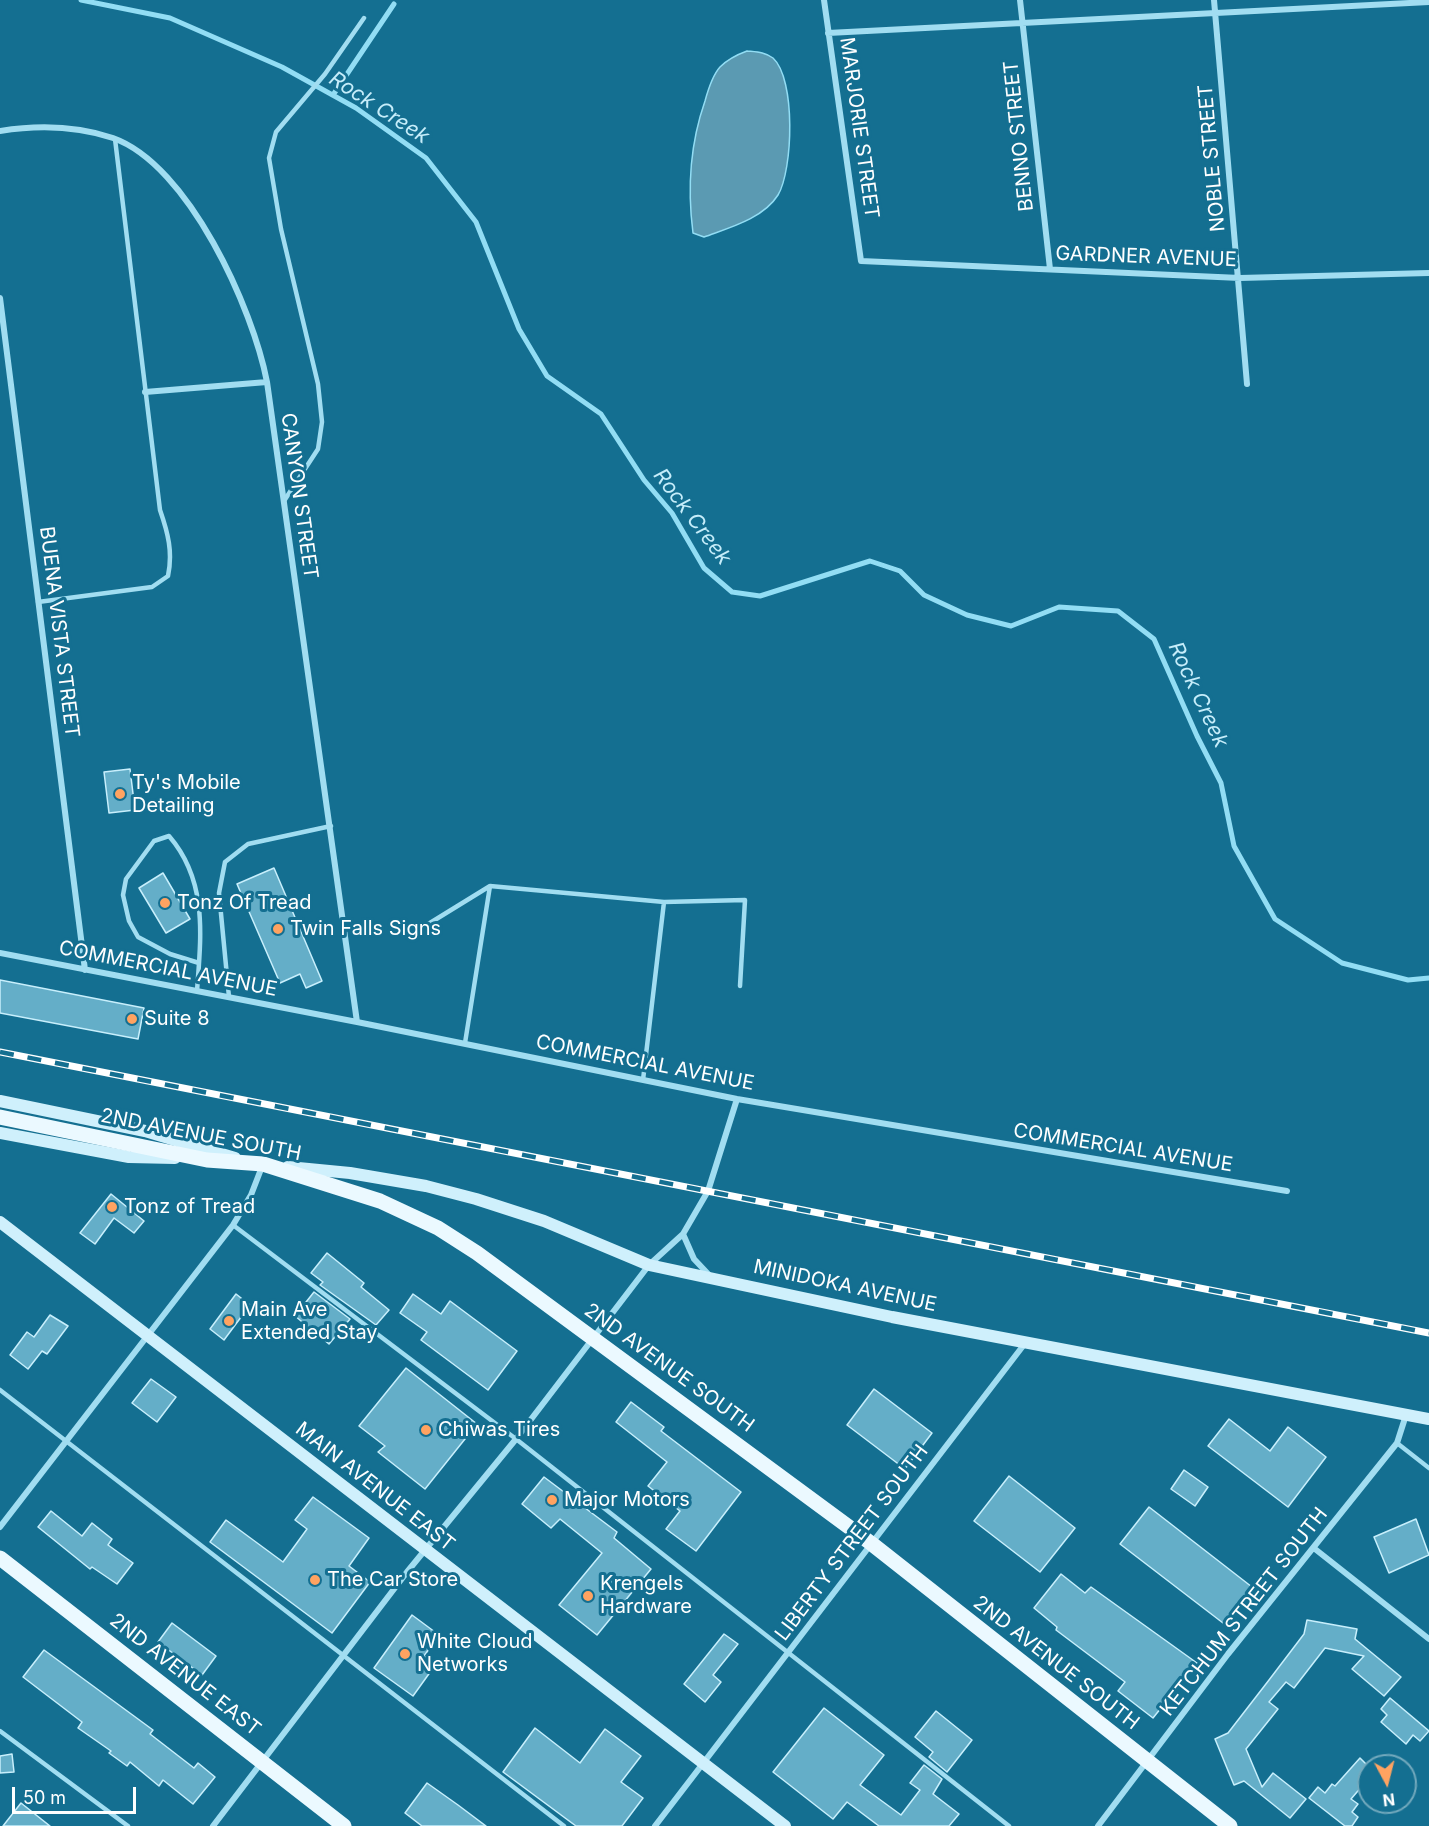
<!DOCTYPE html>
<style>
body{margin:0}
#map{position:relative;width:1429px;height:1826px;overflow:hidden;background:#146f91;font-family:Inter,sans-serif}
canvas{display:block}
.north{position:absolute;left:1357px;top:1754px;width:60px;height:60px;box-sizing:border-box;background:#146f91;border:2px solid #72a9bd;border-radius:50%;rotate:173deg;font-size:16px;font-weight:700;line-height:24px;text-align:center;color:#fff}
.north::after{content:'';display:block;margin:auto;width:21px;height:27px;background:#ffa361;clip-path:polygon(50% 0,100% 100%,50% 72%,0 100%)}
.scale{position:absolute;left:12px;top:1787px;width:124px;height:27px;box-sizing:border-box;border:3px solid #fff;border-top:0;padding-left:8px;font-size:18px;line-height:21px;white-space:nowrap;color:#fff;-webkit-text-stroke:4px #146f91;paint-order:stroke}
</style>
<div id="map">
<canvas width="1429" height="1826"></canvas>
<div class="north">N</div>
<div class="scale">50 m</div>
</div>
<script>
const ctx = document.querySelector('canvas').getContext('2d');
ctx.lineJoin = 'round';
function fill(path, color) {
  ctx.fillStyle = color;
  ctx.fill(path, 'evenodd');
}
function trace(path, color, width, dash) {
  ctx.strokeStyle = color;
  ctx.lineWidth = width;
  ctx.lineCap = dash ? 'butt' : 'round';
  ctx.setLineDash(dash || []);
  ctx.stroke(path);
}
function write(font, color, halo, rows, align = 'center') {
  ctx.font = font + ' Inter,sans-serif';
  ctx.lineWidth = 6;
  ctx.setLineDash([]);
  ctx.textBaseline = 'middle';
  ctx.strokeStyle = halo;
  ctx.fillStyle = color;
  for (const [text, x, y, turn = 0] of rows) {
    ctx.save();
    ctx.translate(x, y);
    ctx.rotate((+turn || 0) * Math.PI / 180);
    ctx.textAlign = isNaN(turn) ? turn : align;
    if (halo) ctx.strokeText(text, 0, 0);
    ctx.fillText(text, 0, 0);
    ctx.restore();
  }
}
const water = new Path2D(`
 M747,51c10,1 18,1 26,7 23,21 20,112 5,137 -15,24 -50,33 -74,42l-11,-4c-6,-46 -3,-89 12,-132 3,-11 7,-25 15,-34 8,-8 16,-12 27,-16z`);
fill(water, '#5b9ab2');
trace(water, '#92ddf4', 1.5);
trace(new Path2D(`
 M81,0l89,18 112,49 74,41 70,50 50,64 43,107 28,47 54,38 43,66 28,33 32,55 28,24 28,4 110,-35 30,10 24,24 43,20 44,11 48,-19 59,4 36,28 43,97 24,47 13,63 41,73 67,44 66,17 21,-2
 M333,95l61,-91`), '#92ddf4', 5);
const building = new Path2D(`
 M130,769l5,41 -26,3 -5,-41z
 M274,868l48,113 -16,7 -6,-14 -20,9 -43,-99z
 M163,873l27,46 -24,14 -27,-45z
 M0,980l144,28 -6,31 -138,-26z
 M111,1194l33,27 -10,12 -20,-15 -19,26 -15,-11z
 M327,1253l37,30 -3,4 28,23 -13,15 -56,-40 3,-3 -12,-9z
 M314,1292l36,27 -21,25 -34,-28z
 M236,1294l14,11 -26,35 -14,-11z
 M413,1294l28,20 9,-13 67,50 -29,39 -67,-50 6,-8 -27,-19z
 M50,1315l18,11 -21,28 -5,-3 -14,18 -18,-14 17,-23 7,5z
 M406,1368l71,56 -52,65 -47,-37 7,-6 -26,-20z
 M151,1379l25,18 -19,25 -25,-19z
 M874,1389l58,44 -27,36 -58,-44z
 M631,1402l33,25 -3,4 80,61 -45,59 -30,-22 14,-18 -32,-25 19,-24 -51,-40z
 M1229,1419l41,32 18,-24 38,30 -38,50 -80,-61z
 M1184,1470l24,17 -13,19 -24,-17z
 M1009,1476l66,52 -35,44 -66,-51z
 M544,1477l73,55 -3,6 37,31 -54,66 -38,-30 43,-52 -42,-34 -9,9 -29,-24z
 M313,1497l56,41 -20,28 21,16 -38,51 -122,-91 16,-22 57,42 24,-33 -12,-9z
 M1149,1507l103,80 -29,36 -103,-79z
 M51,1511l31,25 10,-13 20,16 -4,6 25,18 -16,21 -25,-17 -2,2 -52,-42z
 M1416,1519l13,36 -40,18 -15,-36z
 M1061,1574l24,19 6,-6 106,76 -44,55 -35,-27 7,-9 -69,-52 1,-3 -23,-19z
 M412,1615l27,20 -15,21 12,8 -23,32 -39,-28z
 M1307,1620l50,9 -2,10 46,38 -17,19 -32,-27 12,-13 -39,-8 -31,40 -8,-6 -17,20 9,7 -32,40 16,38 11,-14 33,26 -16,19 -46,-37 -10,4 -19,-46 13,-6 41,-53 35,-46z
 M172,1623l44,33 -14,19 -44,-33z
 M724,1634l14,10 -25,31 8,7 -16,20 -21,-18z
 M44,1650l109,80 -3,4 44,34 4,-5 17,14 -22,27 -30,-24 -4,6 -29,-24 -3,4 -18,-13 2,-2 -33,-23 4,-6 -59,-45z
 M1390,1698l39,33 -9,10 -7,-6 -7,9 -25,-22 6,-7 -6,-6z
 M824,1708l60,47 -24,30 41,30 19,-25 -10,-7 14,-18 18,14 -9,15 26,20 -10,12h-70l-32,-24 -14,17 -60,-47z
 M936,1711l36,29 -25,32 -18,-15 4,-5 -18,-15z
 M535,1728l45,35 25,-34 36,27 -20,26 22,16 -21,28h-46l-73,-54z
 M12,1754l2,18 -14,1v-17z
 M1360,1758l9,9v11l-18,21 7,5 -6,8 6,5 -6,9h-7l-36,-28 9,-11 7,6 7,-9 3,2z
 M427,1783l31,22 28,21h-64l-17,-13z
 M21,1803l29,23h-47z`);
fill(building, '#64aec8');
trace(building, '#c8effc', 1.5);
trace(new Path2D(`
 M284,501l34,-52 4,-27 -4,-38 -37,-155 -12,-71 7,-26 49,-58 39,-56
 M38,602l114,-15 16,-11c5,-24 0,-43 -8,-66l-45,-371
 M425,926l65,-40
 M197,991c4,-55 11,-110 -28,-155l-15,5 -28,38 -3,16 6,26 9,16 32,17 29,9
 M229,997l-10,-104 6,-31 23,-18 83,-18
 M465,1043l25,-157 174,16
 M643,1080l21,-178 81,-2 -5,86
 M233,1225l283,214 493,387
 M0,1390l564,436
 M1397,1443l32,25
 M0,1731l128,95`), '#a1ddf1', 4.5);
trace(new Path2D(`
 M824,0l37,261 379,17 189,-5
 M1020,0l30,269
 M1214,0l33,384
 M828,33l601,-31
 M0,131c37,-6 77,-5 113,7 76,27 140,171 154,244l90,640
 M0,298l85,672
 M145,392l122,-10
 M0,953l357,69 380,77 550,92
 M683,1234l11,25 16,17
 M0,1527l233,-302 18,-30 12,-31
 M1315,1549l114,90
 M213,1826l194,-254 109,-133 133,-174 34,-31 25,-43 29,-92
 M655,1826l371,-484
 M1098,1826l130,-172 169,-211 9,-28`), '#a1ddf1', 6);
trace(new Path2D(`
 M0,1101l145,30 90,27
 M0,1133l129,24 46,1
 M288,1167l62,6 76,13 50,13 68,22 105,44 243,52 537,102
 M0,1222l785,604`), '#cff0fc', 12);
trace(new Path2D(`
 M0,1117l207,43 56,4 117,37 58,27 39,25 395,291 358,282
 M0,1558l344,268`), '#ebf9ff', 15);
const rail = new Path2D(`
 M0,1052l1429,281`);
trace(rail, '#fff', 7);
trace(rail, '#146f91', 4.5, [14]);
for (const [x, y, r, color] of [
 [120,794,6,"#ffa361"],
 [165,903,6,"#ffa361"],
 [278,929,6,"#ffa361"],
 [132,1019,6,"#ffa361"],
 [112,1207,6,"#ffa361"],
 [229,1321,6,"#ffa361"],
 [426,1430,6,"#ffa361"],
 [552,1500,6,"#ffa361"],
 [315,1580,6,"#ffa361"],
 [588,1596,6,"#ffa361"],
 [405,1654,6,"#ffa361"]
]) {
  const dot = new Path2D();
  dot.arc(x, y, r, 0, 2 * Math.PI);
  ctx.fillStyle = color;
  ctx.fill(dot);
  trace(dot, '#146f91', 2);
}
write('20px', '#fff', '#146f91', [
 ["MARJORIE STREET",859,128,82],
 ["BENNO STREET",1019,136,-96],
 ["NOBLE STREET",1212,158,-95],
 ["GARDNER AVENUE",1146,257,2],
 ["CANYON STREET",299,496,82],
 ["BUENA VISTA STREET",59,632,83],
 ["COMMERCIAL AVENUE",168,969,11],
 ["COMMERCIAL AVENUE",645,1063,11],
 ["2ND AVENUE SOUTH",201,1135,11],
 ["COMMERCIAL AVENUE",1123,1148,9],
 ["MINIDOKA AVENUE",845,1286,12],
 ["2ND AVENUE SOUTH",669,1368,36],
 ["MAIN AVENUE EAST",375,1487,38],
 ["LIBERTY STREET SOUTH",852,1543,-53],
 ["KETCHUM STREET SOUTH",1244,1612,-52],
 ["2ND AVENUE SOUTH",1056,1663,38],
 ["2ND AVENUE EAST",185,1675,38]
]);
write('20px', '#fff', '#146f91', [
 ["Ty's Mobile",132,783],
 ["Detailing",132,806],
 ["Tonz Of Tread",177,903],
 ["Twin Falls Signs",290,929],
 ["Suite 8",144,1019],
 ["Tonz of Tread",124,1207],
 ["Main Ave",241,1310],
 ["Extended Stay",241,1333],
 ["Chiwas Tires",438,1430],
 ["Major Motors",564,1500],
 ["The Car Store",327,1580],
 ["Krengels",600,1584],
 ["Hardware",600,1607],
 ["White Cloud",417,1642],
 ["Networks",417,1665]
], 'left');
write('italic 21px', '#c6edfa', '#146f91', [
 ["Rock Creek",379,108,33],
 ["Rock Creek",692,517,53],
 ["Rock Creek",1198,695,65]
]);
</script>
